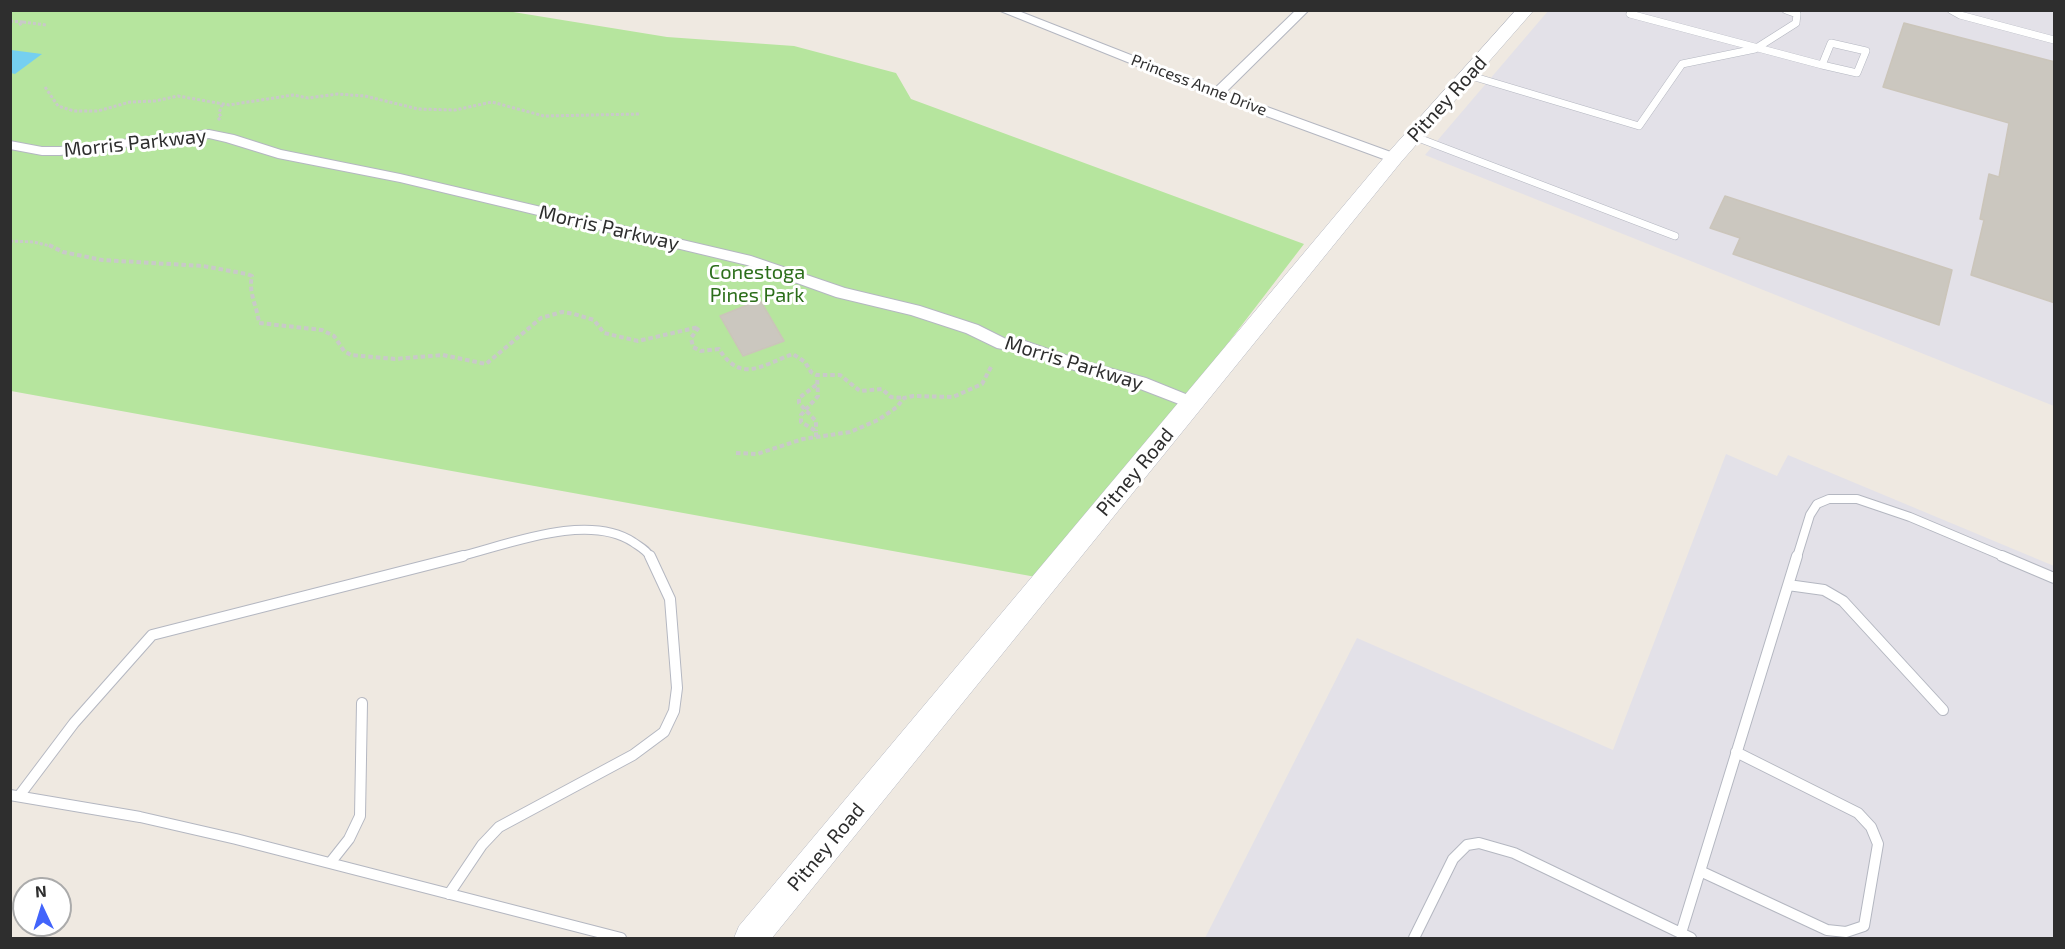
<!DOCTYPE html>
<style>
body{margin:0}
#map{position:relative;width:2065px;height:949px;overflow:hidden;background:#efe9e1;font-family:"Exo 2",sans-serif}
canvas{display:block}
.frame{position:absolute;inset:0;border:12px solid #2e2e2e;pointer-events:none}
.north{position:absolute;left:12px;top:877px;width:60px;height:60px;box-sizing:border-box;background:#fff;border:2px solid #ababab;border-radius:50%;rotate:356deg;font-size:16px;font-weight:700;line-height:24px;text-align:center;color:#2e2e2e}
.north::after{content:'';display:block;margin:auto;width:21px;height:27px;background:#4264fb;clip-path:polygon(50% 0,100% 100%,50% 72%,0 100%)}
</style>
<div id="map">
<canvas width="2065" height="949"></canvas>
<div class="frame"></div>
<div class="north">N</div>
</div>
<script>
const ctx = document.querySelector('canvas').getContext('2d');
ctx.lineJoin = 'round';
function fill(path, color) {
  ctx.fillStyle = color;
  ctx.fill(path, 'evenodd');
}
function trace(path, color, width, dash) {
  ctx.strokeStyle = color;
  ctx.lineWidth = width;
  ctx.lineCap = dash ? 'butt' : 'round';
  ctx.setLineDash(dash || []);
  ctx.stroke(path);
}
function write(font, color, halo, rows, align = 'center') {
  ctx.font = font + ' "Exo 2",sans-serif';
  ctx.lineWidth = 6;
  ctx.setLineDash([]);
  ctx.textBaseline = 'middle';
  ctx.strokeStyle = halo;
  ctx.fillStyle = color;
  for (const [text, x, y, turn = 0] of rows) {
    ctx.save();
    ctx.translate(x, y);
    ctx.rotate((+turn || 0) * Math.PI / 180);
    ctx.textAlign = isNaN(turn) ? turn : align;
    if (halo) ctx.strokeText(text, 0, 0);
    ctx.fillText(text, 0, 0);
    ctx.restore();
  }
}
fill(new Path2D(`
 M1548,11h506v395l-629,-251z
 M1726,454l51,22 11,-21 266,111v372h-849l152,-300 256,112z`), '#e3e1e8');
fill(new Path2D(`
 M10,11h497l160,26 127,9 102,27 15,26 393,145 -257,335 -1036,-188z`), '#b6e59e');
fill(new Path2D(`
 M11,50l31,4 -27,20 -4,-1z`), '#75cff0');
const building = new Path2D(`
 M1904,23l151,39v241l-84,-28 13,-55 -4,-1 9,-45 10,3 10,-54 -126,-36z
 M1725,196l227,74 -13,55 -206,-71 7,-16 -30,-10z
 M760,300l24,41 -41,15 -23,-40z`);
fill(building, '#cbc7bf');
trace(building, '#cbc5ba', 1.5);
const laneFar2 = new Path2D(`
 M1633,10l-3,4 192,51
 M1951,10l9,5 94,25
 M1831,43l35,8 -9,22 -35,-8z
 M1468,75l171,51 43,-62 73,-15 41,-26 1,-9 -11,-4
 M1413,136l262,100`);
const laneFar1 = new Path2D(`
 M458,557c49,-12 129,-45 175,-15 7,5 14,8 17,15
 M1797,557l13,-42 7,-11 12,-5h28l53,18 95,40`);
const lane = new Path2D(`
 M2002,556l52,22
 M1788,585l36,5 19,11 100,109
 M10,795l130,22 96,22 385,99
 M19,796l55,-73 78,-88 311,-79
 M330,863l19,-24 11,-23 2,-113
 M1700,871l127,59 19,2 18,-6 14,-82 -7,-17 -13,-14 -122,-61
 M449,894l33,-49 17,-18 134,-72 31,-23 10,-21 3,-23 -7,-89 -20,-43
 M1681,933l116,-377
 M1414,938l39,-79 14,-14 12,-2 35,10 177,85`);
const street = new Path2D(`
 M998,10h18l199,78 81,-78h13l-83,82 173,63 2,3 -7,4 -5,-1 -177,-65z
 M209,130l25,5 47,15 119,24 351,82 94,32 75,18 58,19 28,14 19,2 58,20 63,17 52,21 3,4 -3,4 -6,2 -57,-22 -61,-17 -51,-17 -26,-5 -31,-15 -55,-18 -75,-18 -89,-32 -347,-83 -122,-24 -52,-16 -17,-4 -22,1 -127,16h-18l-32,-6v-8l32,6h18z`);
const secondary = new Path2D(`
 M1516,10h18l-133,152 -629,776h-38l5,-12 648,-772z`);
trace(laneFar2, '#b4b7c1', 8);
trace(laneFar1, '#b4b7c1', 10);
trace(lane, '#b4b7c1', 12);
trace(street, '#b4b7c1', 2);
trace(secondary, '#b4b7c1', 1);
trace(new Path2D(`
 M10,21l13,1 -4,3
 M23,22l23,3
 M45,87l13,19 16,5h24l32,-9 25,-1 23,-5 51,9 64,-10 15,3 30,-4 27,2 53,13 37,1 37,-8 52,14 96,-2
 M218,120l3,-3 -2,-4 3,-8
 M10,241l24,1 20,5`), '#c9c9c9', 3, [3, 2]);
trace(new Path2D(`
 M49,245l14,7 39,8 101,6 44,8 5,2c-4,16 5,30 7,47l63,7 12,6 10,15 7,4 44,4 48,-4 43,9 55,-46 21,-6 12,2 20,6 10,13 34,8 61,-14 -8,11 2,9 8,4 18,-2c22,35 43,16 74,5l12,8 6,10 6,3h23l20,16 22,-2 9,8 13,1
 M816,385l-17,13v5l17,18v10
 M816,437v-6l-15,-9v-7l17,-19 -1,-21
 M736,453l21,1 46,-15 47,-7 28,-12 19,-13 7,-9 9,-2 40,1 29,-13 9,-17`), '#c9c9c9', 4, [4.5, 3]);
trace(laneFar2, '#fff', 7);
trace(laneFar1, '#fff', 8);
trace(lane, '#fff', 10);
fill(street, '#fff');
fill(secondary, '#fff');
write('16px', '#2e2e2e', '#fff', [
 ["Princess Anne Drive",1199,85,21]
]);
write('20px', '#2e2e2e', '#fff', [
 ["Pitney Road",1447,99,-48],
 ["Morris Parkway",135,143,-6],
 ["Morris Parkway",609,228,13],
 ["Morris Parkway",1074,363,17],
 ["Pitney Road",1135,472,-50],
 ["Pitney Road",826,847,-50]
]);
write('20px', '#2c6e1b', '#fff', [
 ["Conestoga",757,272],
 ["Pines Park",757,295]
]);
</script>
